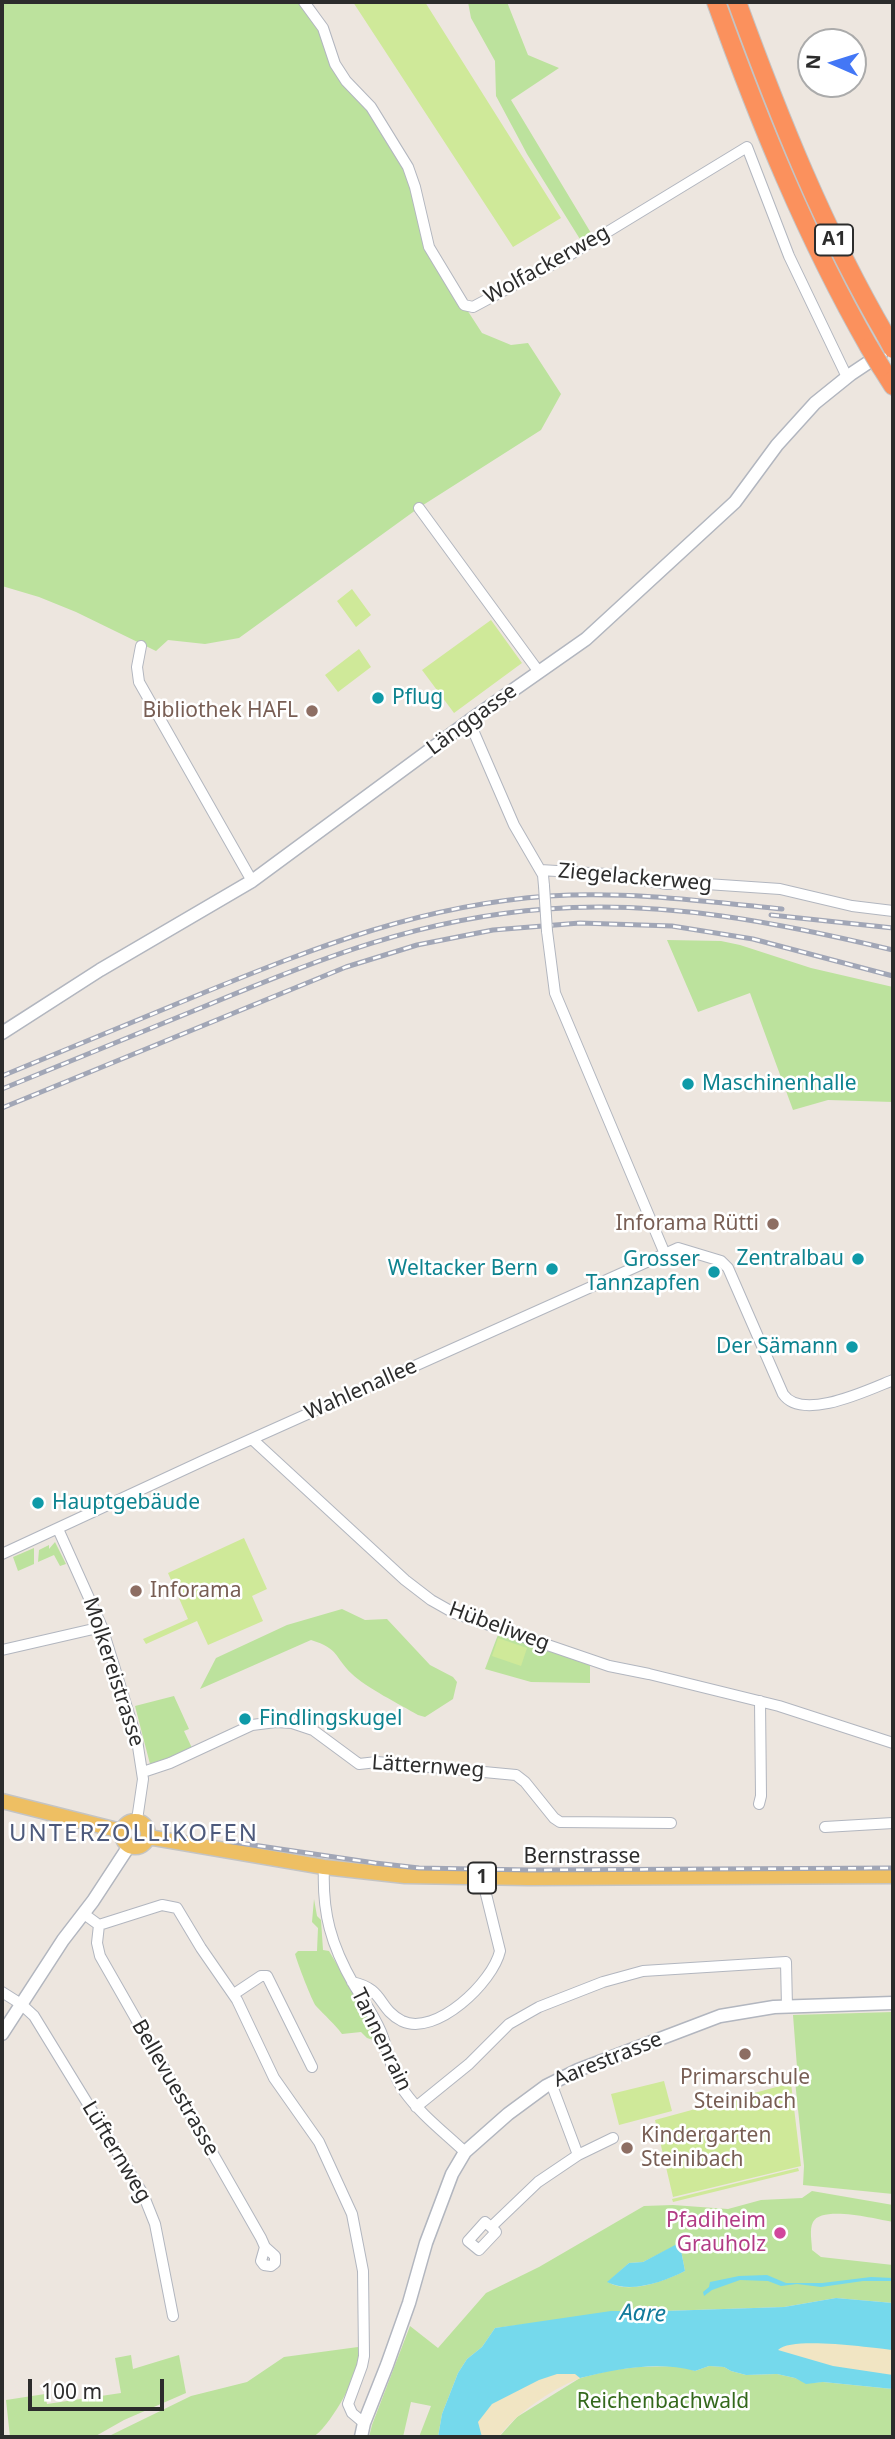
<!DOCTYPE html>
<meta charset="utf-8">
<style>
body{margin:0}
#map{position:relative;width:895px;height:2439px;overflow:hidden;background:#ede6df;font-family:"Noto Sans",sans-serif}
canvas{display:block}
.frame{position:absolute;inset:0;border:4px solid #2c2c2c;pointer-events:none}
.north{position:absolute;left:797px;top:28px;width:70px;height:70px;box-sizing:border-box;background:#fff;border:2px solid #ababab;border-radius:50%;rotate:273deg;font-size:19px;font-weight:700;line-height:28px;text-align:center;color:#2c2c2c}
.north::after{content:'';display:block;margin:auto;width:24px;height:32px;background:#4377f6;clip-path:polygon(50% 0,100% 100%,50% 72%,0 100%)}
.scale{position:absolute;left:28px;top:2379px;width:136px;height:32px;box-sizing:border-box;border:4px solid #2c2c2c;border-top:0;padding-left:9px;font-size:21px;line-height:24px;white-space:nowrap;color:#2c2c2c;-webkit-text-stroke:5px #fff;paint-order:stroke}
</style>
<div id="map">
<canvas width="895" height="2439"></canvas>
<div class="frame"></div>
<div class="north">N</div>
<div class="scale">100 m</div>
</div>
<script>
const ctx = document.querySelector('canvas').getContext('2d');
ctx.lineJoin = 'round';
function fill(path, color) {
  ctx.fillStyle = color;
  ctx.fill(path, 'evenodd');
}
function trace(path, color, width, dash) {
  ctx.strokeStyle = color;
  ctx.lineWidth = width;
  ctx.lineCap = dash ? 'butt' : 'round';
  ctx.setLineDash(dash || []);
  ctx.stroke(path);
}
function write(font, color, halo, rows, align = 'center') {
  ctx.font = font + ' "Noto Sans",sans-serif';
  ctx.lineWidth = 5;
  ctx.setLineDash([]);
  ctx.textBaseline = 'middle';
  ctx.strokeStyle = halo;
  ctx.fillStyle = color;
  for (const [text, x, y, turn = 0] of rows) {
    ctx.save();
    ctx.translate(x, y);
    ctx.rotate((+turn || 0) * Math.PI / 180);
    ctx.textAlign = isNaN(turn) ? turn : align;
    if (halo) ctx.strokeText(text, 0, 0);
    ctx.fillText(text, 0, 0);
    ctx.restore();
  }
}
fill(new Path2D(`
 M2,2h302l19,26 12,36 36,43 37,60 32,101 42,65 29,12 17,-2 33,51 -20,36 -121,77 -181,131 -34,6 -37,-4 -12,11 -80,-39 -37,-15 -37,-11z
 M468,2h39l21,53 31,13 -48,32 83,138 -11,6 -56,-90 -31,-58 -1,-35 -24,-43z
 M667,940l54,1 19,4 71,23 82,19v115l-65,-2 -35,10 -43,-117 -52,19z
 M55,1542l11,22 -6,2 -6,-11 -16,7 1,-12 10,-5v4z
 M34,1548v16l-16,7 -5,-14z
 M342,1609l23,11 22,-1 43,46 23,12 4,5 -4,17 -28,18 -7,-2c-17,-10 -53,-28 -66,-41 -18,-17 -12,-25 -41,-34l-111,49 16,-31 71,-33z
 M499,1632l91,30v21l-59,-1 -46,-13z
 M174,1696l15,33 -5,2 8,17 -36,16h-6l-15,-58z
 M314,1899l3,17 4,4 2,30 6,1 49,83 -2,7 -9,-3 -6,-6 -19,2c-8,-11 -17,-18 -26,-28 -4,-5 -19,-44 -21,-52l3,-3h19l1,-23 -6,-6z
 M893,2012v182l-90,-9 1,-19 -9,-85 3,-1 -5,-65z
 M812,2191l81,14v17c-17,-3 -71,-17 -80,0 -4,7 -1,20 -1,28l9,7 72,8v38l-57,-5 -52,9 -120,4 -96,8 -73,9 -13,19 -15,12 -9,14 -16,41 -4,23h-19l12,-31 -20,-4 -8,35h-34l3,-12 38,-99 28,22 48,-55 53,-26 105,-61 29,-1 55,4 33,-9 41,-2zM677,2245h3l5,26c-21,10 -56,24 -77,11l21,-19 14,-1z
 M358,2347c0,6 1,12 0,17 -3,17 -30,65 -45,73h-206l84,-41 56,-14 37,-25z
 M131,2355l2,14 46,-14 7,38 -62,27 -30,17h-84l-4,-37 39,-6 2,10 74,-11 -6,-35z
 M681,2366l14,5 14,-5 15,1 7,4 15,4 31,-1 18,4 11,5 17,-1 70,7v48h-394l18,-20 63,-39 32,-8 26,-3z`), '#bce29d');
fill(new Path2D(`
 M780,2340l113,6v34l-48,-5 -80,-27z
 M562,2368l22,9c-25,7 -71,38 -85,60h-19l-4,-17 15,-22z`), '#f1e5c3');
fill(new Path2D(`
 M353,2h72l136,216 -48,29z
 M352,589l19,26 -15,12 -19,-26z
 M491,620l31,43 -68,50 -32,-43z
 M359,649l12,18 -33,25 -13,-17z
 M244,1538l23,51 -15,7 11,25 -55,24 -11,-24 -51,23 -3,-5 45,-20 -20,-46z
 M498,1638l29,10 -6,18 -29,-10z
 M664,2081l8,30 -53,14 -8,-31z
 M791,2083l10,83 -128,31 -18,-77z
 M798,2168l1,3 -126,31 -1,-3z`), '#cfe999');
fill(new Path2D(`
 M677,2244l3,1 5,26c-22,11 -55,23 -78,11l22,-19 14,-1z
 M767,2275l19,8h36l49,-6 22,1v3h-30l-42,6 -24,-3 -16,2 -13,-5 -28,-1 -28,10 -8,6 -1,-4 6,-5 1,-5 29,-6z
 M836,2298l57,5v47c-22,-2 -101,-14 -115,0l55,16 60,9v14l-70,-7 -17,2 -11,-6 -18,-4 -31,1 -15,-4 -7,-4 -15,-1 -14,5c-38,-10 -77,-2 -115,7l-5,-4h-18l-18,6 -47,24 -14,18 4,15h-44l4,-23 16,-41 9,-14 15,-12 13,-19 116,-17h53l120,-4z`), '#75d9ec');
const minor = new Path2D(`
 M304,2l19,26 12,36 11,17 25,26 37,60 7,20 14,60 35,58 9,2 95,-51 179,-109 42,109 58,121
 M419,508l120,164
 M141,646l-4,21 2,15 113,199
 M469,721l45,104 29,50 1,11
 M540,870l67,4 60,10 25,-1 88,6 72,17 41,5
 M547,931l8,62 110,261
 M252,1439l153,141 26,20 23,13 155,53 40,8 130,32 114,37
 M58,1529l44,98 35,113 6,39 -6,41
 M2,1554l205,-95 471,-211 43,13 7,7 55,126c19,28 85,-4 110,-14
 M2,1650l100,-23
 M143,1772l27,-9 82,-38 24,-3 16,1 21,7 46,34 18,-2 139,13 9,7 29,36 6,4 111,1
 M759,1804l2,-8 -1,-95
 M825,1827l68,-4
 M324,1867c-2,46 7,78 30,118 9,15 20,30 27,47 8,20 10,41 23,59 17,24 40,41 61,61
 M84,1914l15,11 63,-20 15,3 24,40 36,52 37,78 45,64 33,72 11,57 1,85 -2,10 -14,38 4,9 12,10
 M99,1925l-2,18 3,13 161,282 4,9 -4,14 3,4 7,1 4,-3v-7l-10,-9
 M352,1982c33,7 25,26 50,39 34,16 91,-39 98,-70l-18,-73
 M2,1992l19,12 13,12 109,178 12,30 18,92
 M234,1994l27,-18h6l45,91
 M551,2083l27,72 35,-17
 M416,2107l53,-43 40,-40 30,-17 64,-25 40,-11 143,-9 1,45
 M491,2227l5,5 -17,18 -11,-9 17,-19 6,5 47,-45 40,-27`);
const tertiary = new Path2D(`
 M2,1033l98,-63 152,-89 217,-160 117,-82 149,-137 42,-57 38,-42 36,-29 30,-20
 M2,2034l61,-94 30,-39 36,-55
 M361,2437l3,-14 23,-58 22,-62 17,-60 26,-69 13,-22 43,-38 38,-28 32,-16 142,-54 54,-9 119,-4`);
const primary = new Path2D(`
 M2,1801l119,30
 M122 1834a13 13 0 1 1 26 0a13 13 0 1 1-26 0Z
 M148,1837l176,30 81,9 124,2 364,-2`);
const motorway = new Path2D(`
 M716,2c43,119 90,235 153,345
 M737,2c42,115 87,228 149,334
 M881,367l12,19`);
trace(minor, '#b2b6bf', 12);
trace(tertiary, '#b2b6bf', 15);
trace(primary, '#c4c4c4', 17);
trace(motorway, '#c4c4c4', 20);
trace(minor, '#fff', 10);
trace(tertiary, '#fff', 12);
trace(primary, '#eebf63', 14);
trace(motorway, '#fb915d', 18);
const rail = new Path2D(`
 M771,915l122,13
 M2,1076c67,-28 134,-55 201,-83 116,-47 220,-88 346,-97 78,-5 155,5 233,13
 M2,1089c67,-27 134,-55 201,-82 115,-48 218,-89 344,-98 118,-9 233,14 346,41
 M2,1108l344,-141 71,-22 76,-15 87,-7 92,3 81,13 140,37
 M226,1841l149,22 44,5 110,2 364,-2`);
trace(rail, '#a1a6b6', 5);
trace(rail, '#fff', 2.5, [8]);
const minorBridge = new Path2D(`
 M544,886l3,45`);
const motorwayBridge = new Path2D(`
 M886,336l7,13
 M869,347l12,20`);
trace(minorBridge, '#b2b6bf', 12, []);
trace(motorwayBridge, '#c4c4c4', 20, []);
trace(minorBridge, '#fff', 10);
trace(motorwayBridge, '#fb915d', 18);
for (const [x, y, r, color] of [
 [378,698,7,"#0f9aa8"],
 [312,711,7,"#8d6e63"],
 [688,1084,7,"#0f9aa8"],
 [773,1224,7,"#8d6e63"],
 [858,1259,7,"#0f9aa8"],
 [552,1269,7,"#0f9aa8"],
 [714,1272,7,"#0f9aa8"],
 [852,1347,7,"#0f9aa8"],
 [38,1503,7,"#0f9aa8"],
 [136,1591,7,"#8d6e63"],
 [245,1719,7,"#0f9aa8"],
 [745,2054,7,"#8d6e63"],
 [627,2148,7,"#8d6e63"],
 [780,2233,7,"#d1479c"]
]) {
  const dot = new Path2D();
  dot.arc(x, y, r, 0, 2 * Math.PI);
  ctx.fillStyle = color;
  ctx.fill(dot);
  trace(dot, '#fff', 2.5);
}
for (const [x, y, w] of [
 [834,240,38],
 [482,1878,28]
]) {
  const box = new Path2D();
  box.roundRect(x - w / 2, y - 15.5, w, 31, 5);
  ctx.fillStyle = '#fff';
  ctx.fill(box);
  trace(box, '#2c2c2c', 2);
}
write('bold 19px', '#2c2c2c', null, [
 ["A1",834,240],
 ["1",482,1878]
]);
write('21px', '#2c2c2c', '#fff', [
 ["Wolfackerweg",547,265,-29],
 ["Länggasse",472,720,-36],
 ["Ziegelackerweg",635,878,5],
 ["Wahlenallee",361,1390,-24],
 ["Hübeliweg",499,1627,20],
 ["Molkereistrasse",113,1672,72],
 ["Lätternweg",428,1767,4],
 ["Bernstrasse",582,1857],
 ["Tannenrain",381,2040,64],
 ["Aarestrasse",608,2060,-22],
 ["Bellevuestrasse",175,2088,60],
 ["Lüfternweg",116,2152,59]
]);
write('21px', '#0d838f', '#fff', [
 ["Pflug",392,698],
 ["Maschinenhalle",702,1084],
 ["Zentralbau",844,1259,"right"],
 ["Grosser",700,1260,"right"],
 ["Tannzapfen",700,1284,"right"],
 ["Weltacker Bern",538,1269,"right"],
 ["Der Sämann",838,1347,"right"],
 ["Hauptgebäude",52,1503],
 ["Findlingskugel",259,1719]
], 'left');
write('21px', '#785e54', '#fff', [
 ["Bibliothek HAFL",298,711],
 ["Inforama Rütti",759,1224],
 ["Inforama",150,1591,"left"],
 ["Primarschule",745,2078,"center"],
 ["Steinibach",745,2102,"center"],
 ["Kindergarten",641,2136,"left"],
 ["Steinibach",641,2160,"left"]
], 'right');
write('21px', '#b23c85', '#fff', [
 ["Pfadiheim",766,2221],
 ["Grauholz",766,2245]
], 'right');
write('21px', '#34691c', '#fff', [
 ["Reichenbachwald",663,2402]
]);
write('italic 23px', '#117a9b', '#fff', [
 ["Aare",643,2314,2]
]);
ctx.letterSpacing = '2px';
write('24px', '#4d5a7c', '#fff', [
 ["UNTERZOLLIKOFEN",134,1834]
]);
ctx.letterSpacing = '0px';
</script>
